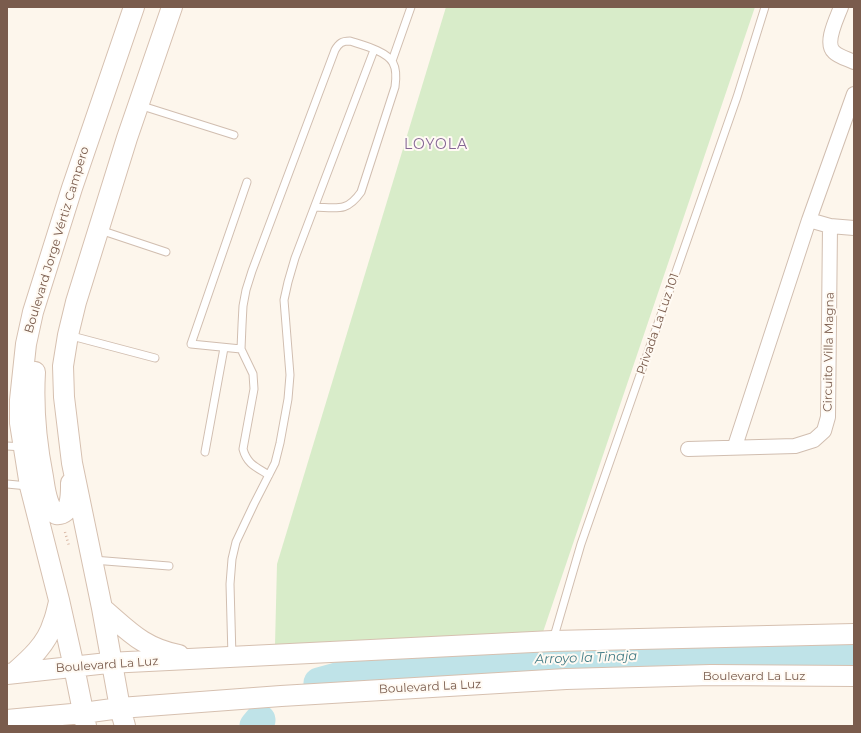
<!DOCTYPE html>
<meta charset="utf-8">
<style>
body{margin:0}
#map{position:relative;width:861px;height:733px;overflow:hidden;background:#fdf6ec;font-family:Montserrat,sans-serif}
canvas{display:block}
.frame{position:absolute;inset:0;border:8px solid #7a5c4d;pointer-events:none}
</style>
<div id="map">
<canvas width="861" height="733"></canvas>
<div class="frame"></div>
</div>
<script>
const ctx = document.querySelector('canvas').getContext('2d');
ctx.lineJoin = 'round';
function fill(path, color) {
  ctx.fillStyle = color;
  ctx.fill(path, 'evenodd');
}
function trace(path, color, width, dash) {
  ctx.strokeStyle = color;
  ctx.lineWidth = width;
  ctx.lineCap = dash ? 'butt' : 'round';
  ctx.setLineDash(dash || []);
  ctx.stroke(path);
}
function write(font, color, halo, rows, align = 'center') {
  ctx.font = font + ' Montserrat,sans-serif';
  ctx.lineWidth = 4;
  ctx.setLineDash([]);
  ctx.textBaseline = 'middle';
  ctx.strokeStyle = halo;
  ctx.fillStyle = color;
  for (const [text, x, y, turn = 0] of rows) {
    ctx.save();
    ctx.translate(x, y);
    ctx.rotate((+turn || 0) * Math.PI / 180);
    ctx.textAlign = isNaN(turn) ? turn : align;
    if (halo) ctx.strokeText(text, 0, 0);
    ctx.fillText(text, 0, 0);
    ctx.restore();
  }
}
fill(new Path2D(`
 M446,7h309l-212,625 -268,13 2,-81z`), '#d8ecc9');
trace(new Path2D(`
 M319,683l36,-10 105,-10 119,-6 151,-5 124,1
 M255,726l5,-6`), '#bfe3e8', 31);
const service = new Path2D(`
 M392,61l19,-54
 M139,105l95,30
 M100,230l66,22
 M68,335l87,23
 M241,349l-50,-5 56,-162
 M7,446l16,1
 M205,452l19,-104
 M269,475c-13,-8 -22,-11 -26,-26l11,-60 -1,-15 -12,-25 1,-24 1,-19 3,-16 6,-19 83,-221c4,-7 7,-9 15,-9 12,4 37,10 43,22 4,7 3,17 2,24l-34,105c-14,20 -23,16 -46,15
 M7,484l21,2
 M93,560l76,6
 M553,640l28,-96 156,-447 28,-90
 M232,657l-2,-73 2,-25 4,-17 18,-38 21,-41 5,-20 8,-44 2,-24 -6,-75 4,-18 7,-24 79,-208`);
const minor = new Path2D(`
 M841,7c-4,11 -17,36 -7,45 5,5 14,7 20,10
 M809,220l21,6 24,2
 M735,446l74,-226 45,-126
 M688,449l107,-3 19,-6 10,-9 4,-14 2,-191`);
const secondary = new Path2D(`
 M35,372c-2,35 1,70 8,105 2,12 3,29 13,37 16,2 15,-21 15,-31
 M102,608c27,23 41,40 77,47
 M14,673c16,-14 33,-29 39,-50 3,-7 4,-14 6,-21
 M7,674l101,-11 445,-22 301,-7
 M7,720l76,-7 37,-5 161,-12 285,-17 145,-4 143,1
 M86,726l-12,-59 -15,-67 -29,-114 -10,-63v-23l6,-56 7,-32 39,-124 62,-181
 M125,726l-5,-18 -18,-100 -30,-145 -8,-66 -1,-31 5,-31 8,-33 51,-164 45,-131`);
trace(service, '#d1beb0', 9);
trace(minor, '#d1beb0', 16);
trace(secondary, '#d6c0b0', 22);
trace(new Path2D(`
 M65,532l4,14`), '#d9b8a5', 2.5, [1, 3]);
trace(service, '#fff', 7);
trace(minor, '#fff', 14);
trace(secondary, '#fff', 20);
write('12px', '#7a5c4d', '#fffaf3', [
 ["Boulevard Jorge Vértiz Campero",57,240,-73],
 ["Privada La Luz 101",658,324,-71],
 ["Circuito Villa Magna",829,352,-89],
 ["Boulevard La Luz",107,665,-4],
 ["Boulevard La Luz",754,676],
 ["Boulevard La Luz",430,687,-3]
]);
write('italic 13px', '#437c86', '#fffaf3', [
 ["Arroyo la Tinaja",586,658,-2]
]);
ctx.letterSpacing = '1px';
write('14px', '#846695', '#fffaf3', [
 ["LOYOLA",436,145]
]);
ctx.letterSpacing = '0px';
</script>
